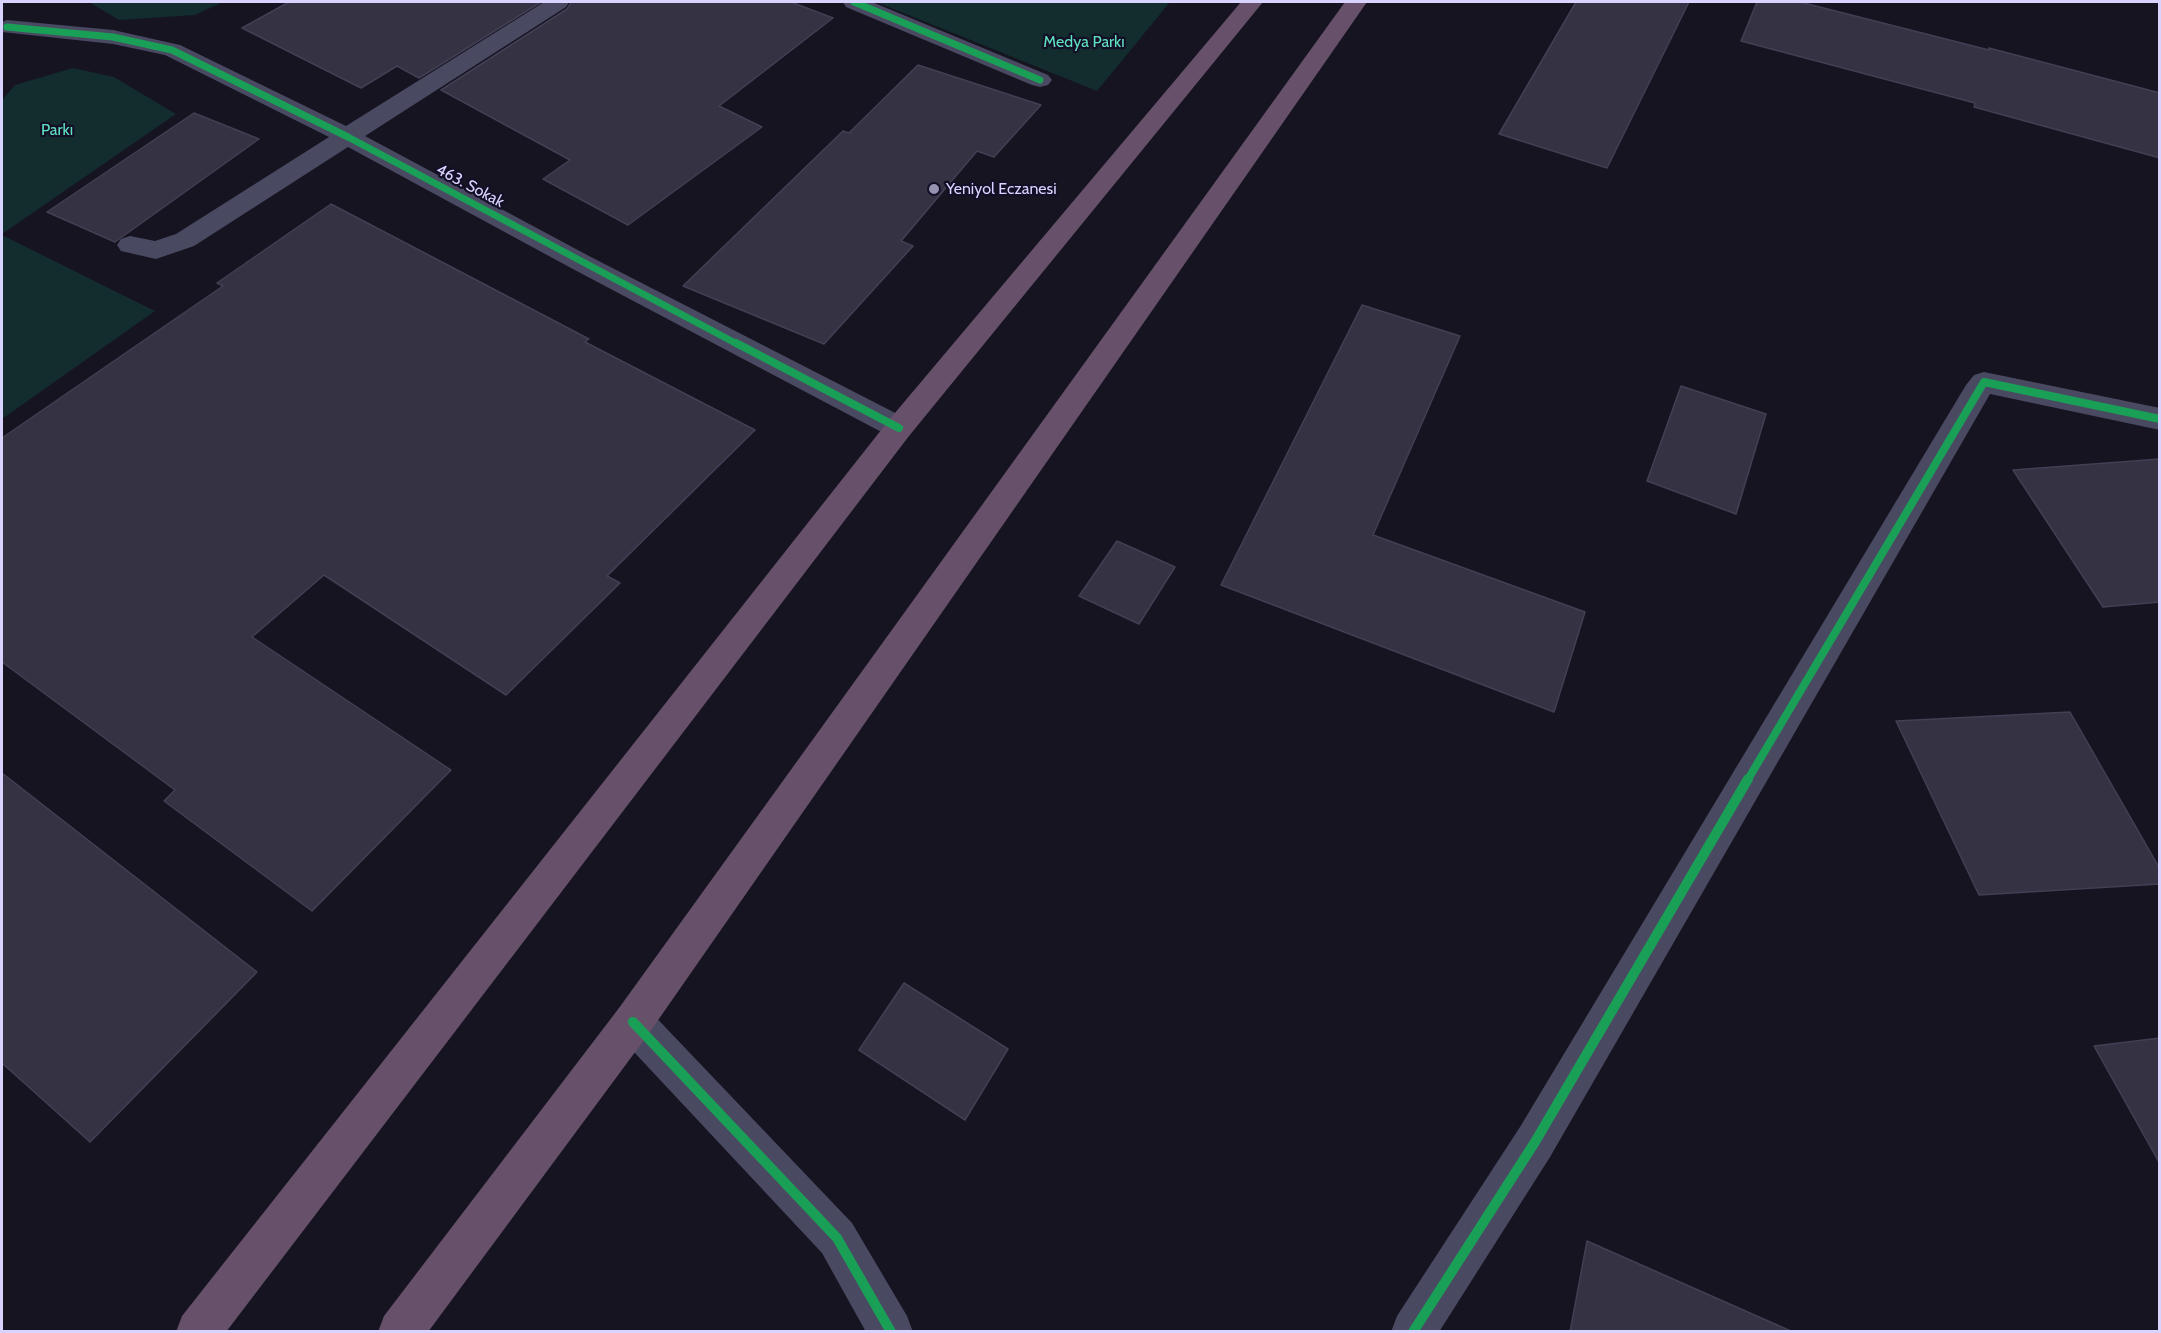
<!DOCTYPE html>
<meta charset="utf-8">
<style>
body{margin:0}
#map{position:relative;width:2161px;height:1333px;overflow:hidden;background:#161421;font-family:Cabin,sans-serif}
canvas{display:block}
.frame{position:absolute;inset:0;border:3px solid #d9d4ff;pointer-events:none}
</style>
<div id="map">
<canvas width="2161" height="1333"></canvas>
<div class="frame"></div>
</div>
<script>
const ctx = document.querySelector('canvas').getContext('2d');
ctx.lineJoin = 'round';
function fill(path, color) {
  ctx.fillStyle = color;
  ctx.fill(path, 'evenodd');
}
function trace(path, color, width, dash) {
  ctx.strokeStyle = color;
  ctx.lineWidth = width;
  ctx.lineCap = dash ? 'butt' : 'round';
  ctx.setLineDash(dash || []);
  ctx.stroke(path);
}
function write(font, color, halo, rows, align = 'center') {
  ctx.font = font + ' Cabin,sans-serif';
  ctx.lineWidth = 4.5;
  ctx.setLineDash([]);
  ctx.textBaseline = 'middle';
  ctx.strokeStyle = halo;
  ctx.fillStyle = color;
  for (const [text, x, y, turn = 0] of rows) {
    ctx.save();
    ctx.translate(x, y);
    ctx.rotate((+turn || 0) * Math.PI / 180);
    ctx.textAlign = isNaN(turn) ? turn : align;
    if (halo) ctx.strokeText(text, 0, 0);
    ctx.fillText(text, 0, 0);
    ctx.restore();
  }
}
fill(new Path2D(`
 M91,2h132l-28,13 -76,5 -27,-16z
 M876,2h294l-73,89z
 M73,68l41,9 62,37 -174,120v-134l13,-15z
 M2,235l153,76 -153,108z`), '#132c2d');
const building = new Path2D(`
 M289,2h252l-122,76 -22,-12 -36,22 -119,-60z
 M571,2h220l42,16 -114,88 43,21 -134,98 -85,-46 27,-19 -129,-70 126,-81z
 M1576,2h113l-82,166 -108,-34z
 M1757,2h43l189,48v-2l171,45v65l-186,-51 1,-4 -234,-62z
 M918,65l123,40 -47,52 -17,-6 -76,90 12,5 -89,98 -141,-58 160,-155 6,2z
 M194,113l65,26 -144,103 -68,-30z
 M331,204l258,135 -4,3 170,88 -148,146 13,7 -114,112 -182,-120 -72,62 199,133 -139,141 -148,-110 11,-11 -173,-128v-224l221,-152 -6,-3z
 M1362,305l98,31 -87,199 212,77 -31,100 -333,-127z
 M1681,386l85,28 -30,100 -89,-33z
 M2160,459v143l-57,5 -90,-137z
 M1117,541l58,26 -36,57 -60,-28z
 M2070,712l90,157v15l-181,11 -83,-174z
 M2,773l255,199 -167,170 -88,-79z
 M904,983l104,66 -43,71 -106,-70z
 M2160,1038v126l-66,-118z
 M1587,1241l206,91h-223z`);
fill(building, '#343243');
trace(building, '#433f54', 1.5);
fill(new Path2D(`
 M544,2h25l-3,5 -201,129 224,120 320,164 4,8 -4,8 -10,3 -10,-3 -318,-168 -223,-121 -154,99 -38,13 -35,-8 -4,-6 4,-6 9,-3 25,5 21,-7 153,-97 -164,-82 -52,-11 -111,-12v-10l5,-2 106,10 67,15 166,81z
 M843,2h29l176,73 4,5 -4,5 -8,2 -8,-2 -186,-78z
 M1984,372l176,36v22l-170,-36 -440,763 -111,175h-48l6,-16 123,-189 446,-742 8,-10z
 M633,1002l14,6 205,215 55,93 6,16h-47l-44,-79 -203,-217 -6,-14 6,-14z`), '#4a4962');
fill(new Path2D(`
 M1241,2h22l-354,434 -683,896h-50l6,-16 707,-896z
 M1345,2h22l-720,1034 -219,296h-50l6,-16 235,-308z`), '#67516a');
trace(new Path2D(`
 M854,2l186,78
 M7,27l106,10 59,13 176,87 391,208`), '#1a9f57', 7);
trace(new Path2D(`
 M736,343l163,85
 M1747,781l237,-399 176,37`), '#1a9f57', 8);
trace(new Path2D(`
 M633,1022l204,216 54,94
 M1413,1332l122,-190 213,-363`), '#1a9f57', 10);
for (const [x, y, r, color] of [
 [934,189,6,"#9591b1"]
]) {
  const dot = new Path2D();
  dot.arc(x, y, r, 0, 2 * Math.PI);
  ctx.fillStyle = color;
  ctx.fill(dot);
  trace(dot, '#130f26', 2);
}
write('16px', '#5fe0c0', '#130f26', [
 ["Medya Parkı",1084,42],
 ["Parkı",57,130]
]);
write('16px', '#d9d4ff', '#130f26', [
 ["463. Sokak",470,186,28]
]);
write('16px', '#d9d4ff', '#130f26', [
 ["Yeniyol Eczanesi",946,189]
], 'left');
</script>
